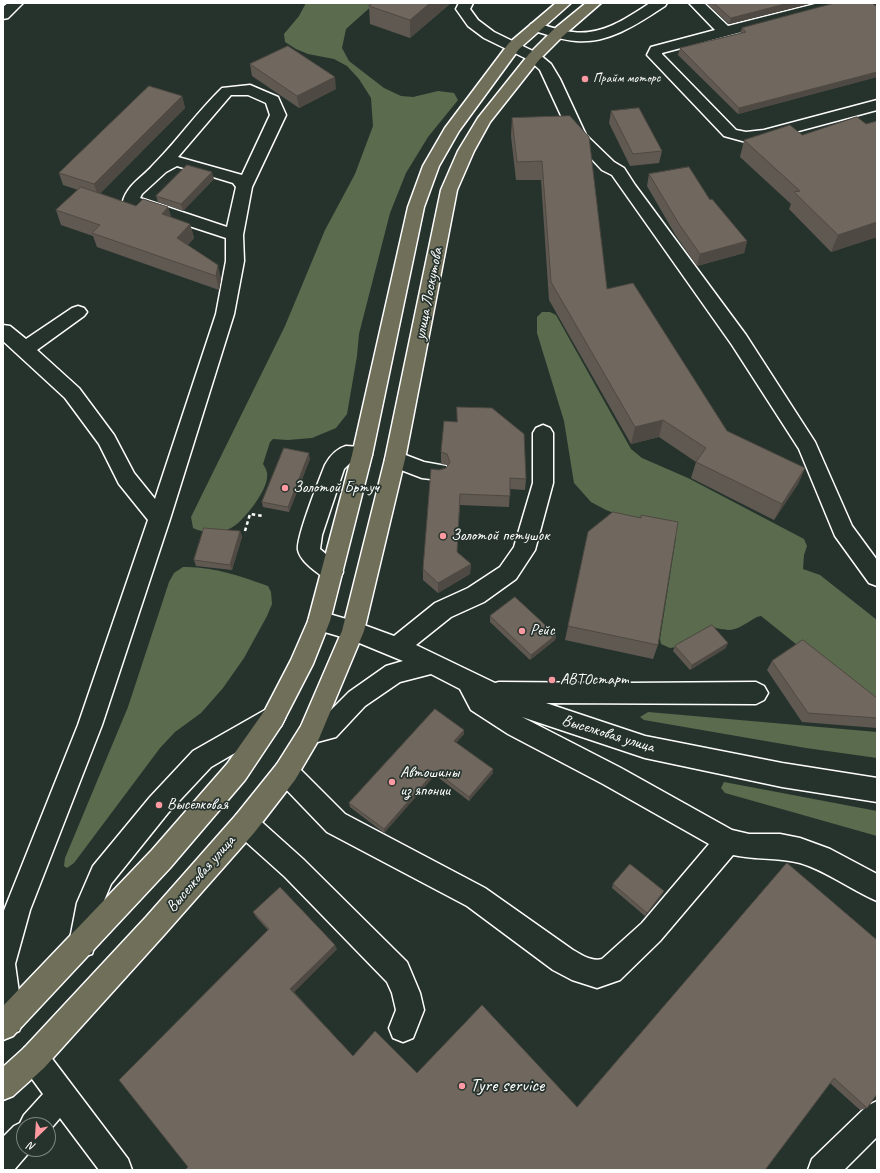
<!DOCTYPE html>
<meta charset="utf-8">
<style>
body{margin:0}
#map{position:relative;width:880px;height:1173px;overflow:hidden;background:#26332d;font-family:Caveat,sans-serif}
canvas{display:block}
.frame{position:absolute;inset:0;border:4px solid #fff;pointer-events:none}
.north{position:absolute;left:16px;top:1117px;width:40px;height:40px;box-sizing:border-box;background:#26332d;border:1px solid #7d8581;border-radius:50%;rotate:205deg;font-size:11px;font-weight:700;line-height:16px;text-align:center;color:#fff}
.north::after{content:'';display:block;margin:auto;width:14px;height:18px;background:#ff9aa2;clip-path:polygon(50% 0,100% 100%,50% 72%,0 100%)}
</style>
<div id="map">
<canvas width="880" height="1173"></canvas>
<div class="frame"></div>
<div class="north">N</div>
</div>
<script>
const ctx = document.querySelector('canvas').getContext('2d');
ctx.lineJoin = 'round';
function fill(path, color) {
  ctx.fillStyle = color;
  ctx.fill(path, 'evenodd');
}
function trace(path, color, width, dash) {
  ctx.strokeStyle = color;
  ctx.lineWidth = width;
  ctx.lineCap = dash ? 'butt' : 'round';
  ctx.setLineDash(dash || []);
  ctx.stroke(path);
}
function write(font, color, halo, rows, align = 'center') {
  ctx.font = font + ' Caveat,sans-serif';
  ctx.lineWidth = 3.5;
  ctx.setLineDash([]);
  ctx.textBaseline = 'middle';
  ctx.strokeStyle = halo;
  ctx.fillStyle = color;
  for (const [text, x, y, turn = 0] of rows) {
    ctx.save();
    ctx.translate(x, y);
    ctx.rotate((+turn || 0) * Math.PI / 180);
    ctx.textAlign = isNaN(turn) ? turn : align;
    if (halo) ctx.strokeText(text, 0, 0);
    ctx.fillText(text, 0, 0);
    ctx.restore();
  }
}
fill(new Path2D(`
 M306,3h69l-29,26 -4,19 7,13 35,27 17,8 12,1 25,-6 16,2 4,7 -30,37 -22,36 -16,40 -31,121 -2,22 -10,58 -11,14 -24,10 -24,2 -15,-1 -3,3 -7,22c3,5 5,8 4,14 -1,14 -25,46 -38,51 -10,4 -27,4 -36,-1l-2,-11 94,-191 40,-96 30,-56 18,-48 -2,-28 -12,-19 -12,-13 -13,-7 -26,-5 -12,-5 -11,-7 -1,-8 15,-18z
 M542,312h8l6,3 75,134 11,9 46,20 116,61 3,7 -3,9 -1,14 17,6 57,45v89l-116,-93 -4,1c-21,12 -23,17 -47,9l-34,21 -6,1 -9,-4 -1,-5 16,-102 -70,-27 -15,-8 -17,-19 -10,-62 -27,-88v-16z
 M183,567c29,-1 57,9 85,19l3,6 1,12 -5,12 -23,42 -21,30 -22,25 -26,19 -15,16 -86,115 -7,5 -3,-2 1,-8 63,-151 41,-125 5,-9z
 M648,712l229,20v26l-71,-10 -162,-28 -4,-3z
 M724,782l153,29v25l-152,-43 -4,-5z`), '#5a6b4e');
const minor = new Path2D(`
 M8,3h15l-15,15 -5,1v-12z
 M459,3h14l-3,6 8,11 16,12 45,22 12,10 9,15 26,56 28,27 10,6 11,17 111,150 69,107 37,84 25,34v26l-8,-3 -34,-47 -36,-87 -67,-104 -120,-170 -10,-5 -31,-33 -31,-67 -11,-10 -45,-22 -16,-12 -12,-17z
 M650,3h17l-2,3c-26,17 -56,38 -89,35 -15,-1 -30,-7 -45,-11l-2,-3 2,-3 5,-1c12,3 24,8 37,9 29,4 54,-14 77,-29z
 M689,3h15l24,23 91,-23h23l-2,3 -178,47v1l74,76 10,2 18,-2 113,-30v10l-112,30 -19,2 -22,-6 -77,-81 4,-8 64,-17z
 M250,85l28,12 8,18 -34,72 -9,48 1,26 -10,53 -64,205 -68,206 -72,185 -15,54 8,57 -4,10 -10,4 -6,-2v-120l75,-188 70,-205 -29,-36 -20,-40 -34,-46 -62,-57v-16l7,1 16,13 46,-31 6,-2 6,2 3,4 -3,4 -47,34 42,38 35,47 20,38 21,26 61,-185 10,-53v-23l-101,-33 -2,-4c5,-17 20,-24 31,-37 24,-24 43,-52 68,-76zM231,95h17l18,8 4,12 -28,60 -64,-18zM177,166l56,17 3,4 -9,40 -87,-29 2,-4 24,-22z
 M543,425l7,3 3,5v50l-18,67 -19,29 -32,23 -33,15 -35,28 79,38 4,-1 127,1 130,-1 8,4 4,7 -4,7 -8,4 -210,-1 99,33 137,27 95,15v24l-95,-15 -137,-29 -123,-41 99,51 111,62 17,4h31l20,4 30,11 47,25v27c-26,-11 -50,-30 -77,-38 -23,-6 -45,-3 -67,-8l-73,86 -40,39 -23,8 -25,-8 -19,-10 -86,-64 -140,-74 -50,-52 -3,-8 3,-8 9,-4 9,4 50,50 140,74 88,62c9,5 19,12 29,9l40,-36 67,-79 -106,-60 -95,-50 -37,-24 -11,-21 -29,-15 -31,8 -35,24 -29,31 -26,7 -8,-3 -4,-8 4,-8 19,-5 28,-28 37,-26 17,-5 -51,-21 -41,-12 -3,-7 3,-7 8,-3 34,10 41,15 41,-33 33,-15 32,-21 14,-20 19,-64v-50l3,-5z
 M346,446l16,1 7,3 3,5 -3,5 -7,3 -11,-1 -7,7 -22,66 -2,14 20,17 3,6 -3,6c-11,4 -16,0 -25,-7 -6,-5 -15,-12 -17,-21 -2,-12 21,-70 27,-85 5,-9 11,-16 21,-19z
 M395,451l29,11 22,4 3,6 -3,6 -7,2 -17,-2 -34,-13 -3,-6 3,-6z
 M273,707l8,3 4,8 -4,8 -70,41 -43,46 -57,71 -8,19 -8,41 -3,10 -10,3 -10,-3 -3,-10 8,-41 16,-37 57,-69 43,-46 72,-41z
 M245,812l9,3 49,44 104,103 13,31 4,17 -11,28 -10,4 -10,-4 -4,-10 7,-18 -4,-17 -5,-11 -102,-105 -49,-44 -4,-9 4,-9z
 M34,1044l10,4 84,111 4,11h-33l-39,-52 -12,14v-7h-24v24h8l-18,21h-11v-33l11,-11 6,-3 4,-8 19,-21 -19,-26 -4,-10 4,-10z
 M877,1101v36l-33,33h-36l4,-11 55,-53z`);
const major = new Path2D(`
 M556,3h15l-52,46 -60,82 -20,35 -15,41 -52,248 -42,166 -17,43 -32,62 -36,54 -75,88 -157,168 -10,4v-34l149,-156 75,-86 38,-54 26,-50 17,-39 44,-166 56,-248 15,-41 22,-38 64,-85z
 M586,3h15l-38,33 -24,24 -49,62 -16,29 -17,39 -52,269 -41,172 -46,110 -23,39 -41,53 -90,102 -120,133 -31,28 -10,4v-33l21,-19 122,-131 90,-102 41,-51 24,-38 41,-95 43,-172 56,-269 17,-39 20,-33 51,-64 24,-24z`);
trace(minor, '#fff', 3);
trace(major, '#fff', 3);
trace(new Path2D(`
 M245,531l5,-17 13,2`), '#fff', 2.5, [3.5, 3]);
fill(minor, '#26332d');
fill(major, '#706f59');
fill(new Path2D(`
 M373,3h78l-41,35 -40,-14 -1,-18z
 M706,3h107l-84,21z
 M877,7v70l-139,37 -60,-59 2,-7 60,-15 2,-5z
 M250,64l86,25 -37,19 -47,-32z
 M182,96l3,12 -85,85 36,13 32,1 3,10 19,7 4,14 -6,7 33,34 -2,11 -122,-43 -4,-11 -32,-11 -5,-15 22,-20 -15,-5 -4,-12z
 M611,111l51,40 -3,12 -29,3 -21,-43z
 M570,116l37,173 120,142 78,37 -7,16 -24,36 -83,-42 5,-16 -37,-25 -28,7 -82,-144 -8,-120h-25l-5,-44 1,-18z
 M802,135l75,102 -46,15 -42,-43 2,-5 -51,-47 4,-17z
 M649,174l61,26 37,41 -3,12 -47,13 -21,-30 -29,-50z
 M214,179l-31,32 -25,-9 -2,-6z
 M441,452l85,27 -1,11 -15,-1 -1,18 -49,-2 -3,47 14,12 -1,10 -32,19 -15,-13v-11l16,-99 7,-2 2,-2 -1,-1 -6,-1z
 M310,459l-21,53 -26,-5 -1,-5z
 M240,531l2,6 -10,33 -36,-4 -2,-6z
 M588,532l70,113 -5,14 -88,-19z
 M490,616l66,19 -1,5 -25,20 -40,-38z
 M675,646l51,2 -36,22 -17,-19z
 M772,661l105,37v30l-75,-6 -35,-52z
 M464,730v4l-8,9 37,30 -24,28 -34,-26 -51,58 -34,-26 -1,-4z
 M787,863l80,245 -7,2 -30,-27 -642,84 80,-237 -12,-13 -3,-5 84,37 -43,43 59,64 64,17 160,34z
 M613,884l51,7 -19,25 -33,-28z`), '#605952');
fill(new Path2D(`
 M430,3h21l-41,35v-18z
 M789,3h24l-84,21 2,-6z
 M877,72v5l-139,37 1,-6z
 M335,77l1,12 -37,19 -2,-12z
 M182,96l3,12 -87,88 -4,-12z
 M212,172l2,7 -31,32 -2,-7z
 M168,207l4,15 -10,-8z
 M877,222v15l-46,15 7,-17z
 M190,224l4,14 -13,14 -4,-14z
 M747,241l-3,12 -47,13 3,-12z
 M218,265l3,14 -2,11 -3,-14z
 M663,420l-4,17 -28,7 4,-17z
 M309,453l1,6 -21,53 -1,-5z
 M805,468l-7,16 -24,36 8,-16z
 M240,531l2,6 -10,33 -2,-5z
 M471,564l-1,10 -32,19v-10z
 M556,635l-1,5 -25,20 1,-5z
 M728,643l-2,5 -36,22 2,-5z
 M464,730v4l-10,11v-4z
 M493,769v4l-24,28v-4z
 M435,771v4l-51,58v-4z
 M664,891l-2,4 -17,21 2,-3z
 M335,945l2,4 -44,44 -3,-4z`), '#4e4942');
const building = new Path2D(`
 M373,3h57l-20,17 -41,-14z
 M714,3h75l-58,15z
 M835,3h37l5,4v65l-138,36 -59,-60 66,-16 -4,-4z
 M288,46l47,31 -38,19 -47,-32z
 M149,86l33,10 -88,88 -35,-11z
 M639,108l23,43 -29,3 -22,-43z
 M570,116l19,21 18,152 26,-6 94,148 78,37 -23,36 -86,-42 10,-14 -43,-28 -28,7 -84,-145 -9,-121 -25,1 -5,-44z
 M857,117l9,7 11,-3v101l-39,13 -44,-43 6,-1 -56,-51 46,-15 12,10z
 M187,165l25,7 -31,32 -25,-8z
 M689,167l21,33 2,-1 35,42 -47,13 -21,-30 -30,-50z
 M81,187l55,19 7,-7 25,8 -6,7 28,10 -13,14 41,27 -2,11 -124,-43 8,-8 -44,-15z
 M457,407l35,1 32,26 2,45 -16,-1v18l-50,-2 -3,58 14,12 -33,19 -15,-14 8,-100 8,1 7,-2 4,-6 -3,-8 -6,-2 3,-31 13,1z
 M284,448l25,5 -21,54 -26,-5z
 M613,512l28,6v-3l37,7 -20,123 -90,-19 20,-94z
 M204,528l36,3 -10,34 -36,-5z
 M515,597l41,38 -25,20 -41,-39z
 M712,625l16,18 -36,22 -17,-19z
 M803,640l74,58v20l-69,-5 -36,-52z
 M435,709l29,21 -10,11 39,28 -24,28 -34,-26 -51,58 -35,-26z
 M787,863l90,77v154l-10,14 -33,-30 -69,92h-580l3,-3 -69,-87 150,-151 -16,-17 27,-25 55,58 -45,44 63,67 22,-25 42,42 65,-68 95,102z
 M630,864l34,27 -17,22 -34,-29z`);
fill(building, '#70685f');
trace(building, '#4e4942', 1);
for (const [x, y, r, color] of [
 [585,79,4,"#ff9aa2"],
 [285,488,4,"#ff9aa2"],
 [443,536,4,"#ff9aa2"],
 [522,631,4,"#ff9aa2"],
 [552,680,4,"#ff9aa2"],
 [392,782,4,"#ff9aa2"],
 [159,805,4,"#ff9aa2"],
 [462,1086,4,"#ff9aa2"]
]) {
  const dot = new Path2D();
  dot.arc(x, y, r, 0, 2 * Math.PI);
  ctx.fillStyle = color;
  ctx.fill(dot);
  trace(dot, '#26332d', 1.5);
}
write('13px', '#fff', '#26332d', [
 ["Прайм моторс",593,79]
], 'left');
write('16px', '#fff', '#26332d', [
 ["улица Лоскутова",429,294,-79],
 ["Выселковая улица",608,734,17],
 ["Выселковая улица",201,874,-49]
]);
write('16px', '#fff', '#26332d', [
 ["Золотой Бртуч",293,488],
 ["Золотой петушок",451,536],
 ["Рейс",530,631],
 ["АВТОстарт",560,680],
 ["Автошины",400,773],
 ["из японии",400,791],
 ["Выселковая",167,805]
], 'left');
write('19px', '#fff', '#26332d', [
 ["Tyre service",470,1086]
], 'left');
</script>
